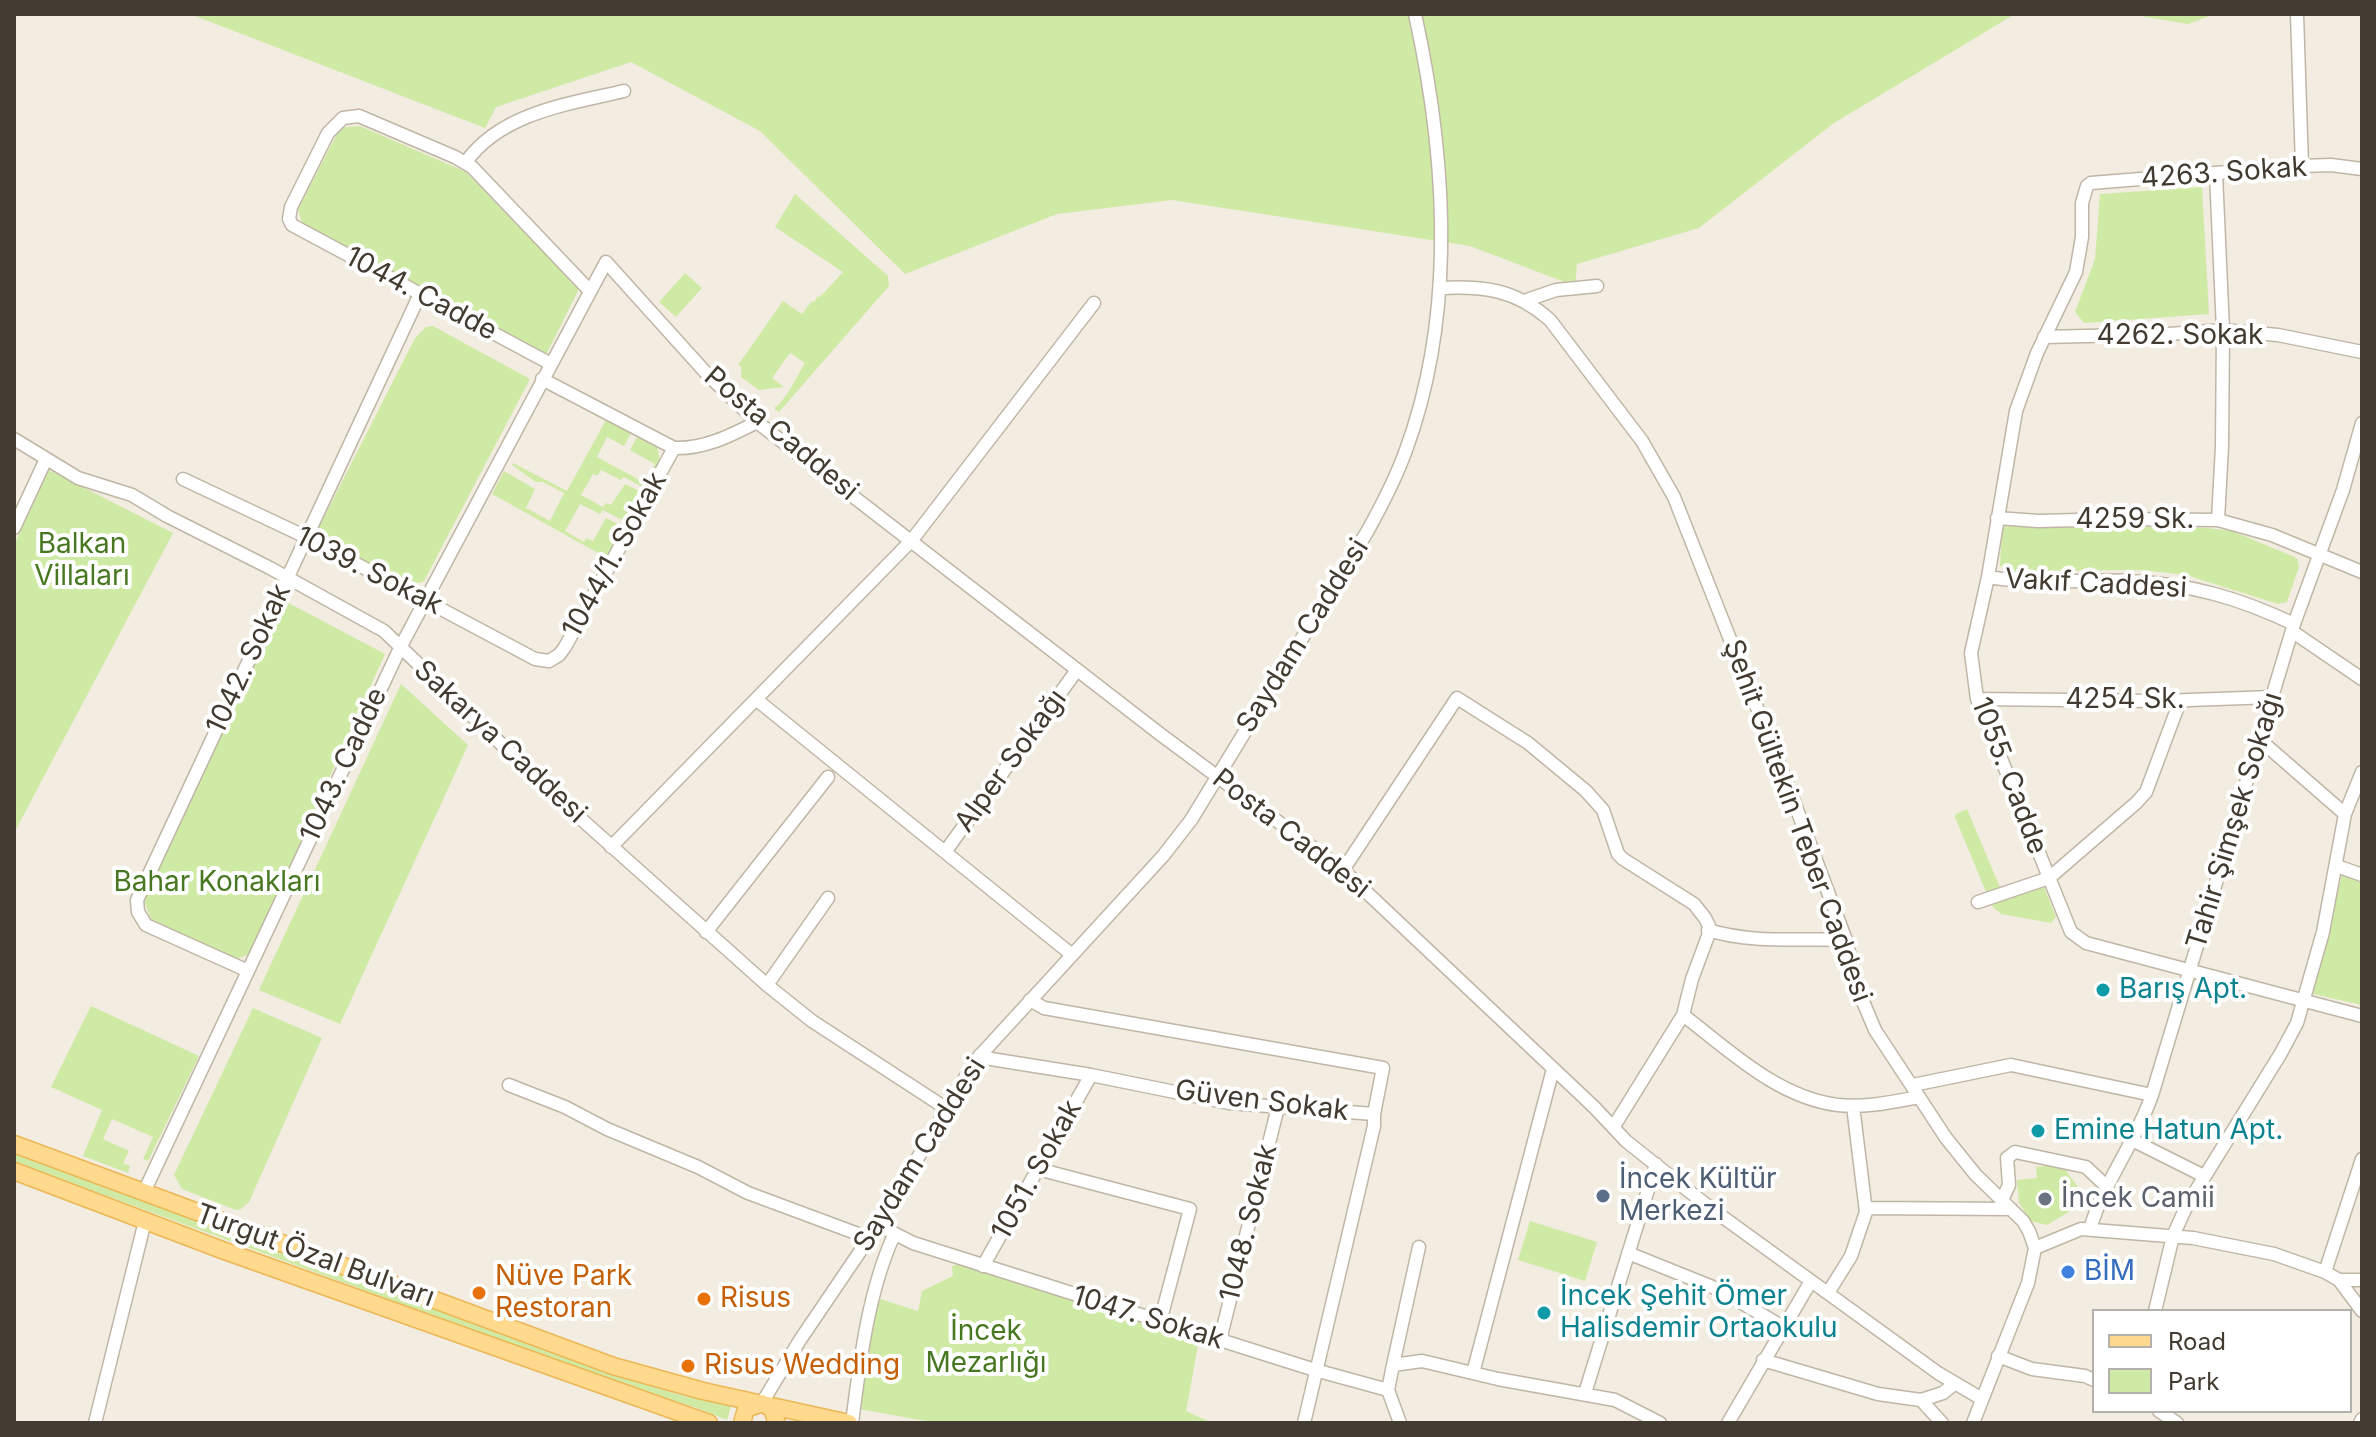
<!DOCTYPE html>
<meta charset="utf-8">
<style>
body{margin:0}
#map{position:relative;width:2376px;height:1437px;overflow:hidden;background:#f2ece1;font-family:Inter,sans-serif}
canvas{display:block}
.frame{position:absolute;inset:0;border:16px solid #433b31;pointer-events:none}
.legend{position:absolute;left:2092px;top:1309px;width:260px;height:104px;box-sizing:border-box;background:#fff;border:2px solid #b4b1ad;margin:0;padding:10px 14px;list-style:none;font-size:24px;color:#433b31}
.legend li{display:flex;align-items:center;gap:16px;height:40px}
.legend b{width:40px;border:2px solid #b4b1ad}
</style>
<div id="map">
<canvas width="2376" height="1437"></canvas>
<div class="frame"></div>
<ul class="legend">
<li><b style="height:10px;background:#ffd98d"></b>Road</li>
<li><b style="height:22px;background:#cfeaa5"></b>Park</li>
</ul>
</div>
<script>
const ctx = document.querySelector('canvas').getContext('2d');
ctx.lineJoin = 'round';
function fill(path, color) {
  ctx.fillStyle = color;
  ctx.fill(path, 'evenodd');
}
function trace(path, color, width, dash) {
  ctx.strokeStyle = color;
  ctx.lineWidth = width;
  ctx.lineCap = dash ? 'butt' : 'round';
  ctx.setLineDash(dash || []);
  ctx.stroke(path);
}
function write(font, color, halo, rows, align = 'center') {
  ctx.font = font + ' Inter,sans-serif';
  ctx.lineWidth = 8;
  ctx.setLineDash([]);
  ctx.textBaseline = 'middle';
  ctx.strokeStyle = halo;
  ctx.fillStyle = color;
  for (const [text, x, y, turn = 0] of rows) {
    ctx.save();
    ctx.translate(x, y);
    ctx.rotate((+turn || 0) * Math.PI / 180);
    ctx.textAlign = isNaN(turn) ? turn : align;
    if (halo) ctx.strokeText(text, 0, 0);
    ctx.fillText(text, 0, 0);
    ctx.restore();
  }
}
fill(new Path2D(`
 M190,14h1825l-181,109 -135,105 -122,36 -2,22 -105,-40 -298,-46 -115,14 -152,60 -145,-143 -129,-69 -135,45 -11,21z
 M2129,14h86l-27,10z
 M360,126l106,46 113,117 -34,68 -243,-134 -4,-14 40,-77 7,-5z
 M2202,187l7,127 -125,9 -9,-11 20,-53 5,-65z
 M795,194l93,82 1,10 -110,126 -5,-4c12,-7 23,-32 31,-45l-15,-10 -18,25 12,9 -25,3 -18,-13v-10l-3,-2 45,-64 19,13 10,-13 2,1 4,-6 2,1 23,-25 -68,-45z
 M685,273l17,15 -26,29 -17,-15z
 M433,326l97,53 -106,202 -15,5 -94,-51 100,-197 11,-11z
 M606,420l25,13 -7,13 -17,-9 -10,20 48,26 10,-19 -25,-14 7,-13 20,10 3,14 -14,28 -22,-12 -3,3 -20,-10 -4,6 -4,-2 -12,21 22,12 3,-4 5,2 14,-21 18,9 -15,30 -25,-13 -3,4 -20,-10 -15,27 19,11 2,-4 7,3 13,-23 19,10 -16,31 -117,-65 12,-23 31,18 -9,19 24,13 14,-28 -21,-11h-7l-24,-17 1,-2 54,28z
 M49,470l124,63 -159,300v-288z
 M2013,524l194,4 25,3 65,27 2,9 -12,35 -9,2 -92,-29 -44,-5 -132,1 -10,-5 2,-38z
 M283,600l102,54 -135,300 -14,5 -85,-40 -7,-18z
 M401,684l67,61 -128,279 -81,-34z
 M1967,809l34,81 -12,4 -3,-2 -31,-75 1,-3z
 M2342,875l20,8v122l-49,-11z
 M2040,886l4,1 12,30 -5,6 -50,-9 -9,-8 2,-3z
 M91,1006l108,50 -51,105 -5,-2 10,-22 -41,-18 -9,20 26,12 -6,12 7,3 -2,7 -45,-17 19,-46 -51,-23z
 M253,1008l69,30 -73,164 -8,7 -5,1 -54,-21 -8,-14z
 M14,1153l609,225 64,19 45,6 -5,17 -30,-12 -79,-25 -541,-198 -63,-24z
 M2061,1164l17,23 -3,21 -28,17 -16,-4 -12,-18 -2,-23 20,-2 -1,-11z
 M1530,1221l67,21 -12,39 -67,-21z
 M959,1262l240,78 -13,71 26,12h-275l-78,-14 9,-64 12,-46 38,12 4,-20 31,-15 -1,-9z`), '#cfeaa5');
const minor = new Path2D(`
 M2297,14l5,152
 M466,162c35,-49 102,-58 158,-71
 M2362,169l-31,-4 -29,1 -211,17 -4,3 -5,17v34l-6,35 -39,81 -21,58 -28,166 -17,76 6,46 94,233 15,11 276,73
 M2216,174l7,156 -1,116 -4,74
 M1440,288c44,-2 75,1 110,32l92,121 32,56 119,302 53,141 13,52 16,38 71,108 29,36 48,47 6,10 6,17 -7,35 -55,140
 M1524,301l32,-11 41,-4
 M2044,337l125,-3 54,-4 55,5 84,17
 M551,364l-259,-139 -3,-6 2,-12 37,-74 15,-15 16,-2 96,41 17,10 117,123
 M542,379l132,69c30,1 56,-12 83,-26
 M14,439l64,39 54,17 35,21 103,52 114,63 168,162 215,192 45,36 135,88
 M183,479l123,58 229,122 14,2 10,-6 6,-8 109,-199
 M1997,518l41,3 84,-2 96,1 54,15 90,37
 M14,528l32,-69
 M1988,577c47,8 94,2 141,4 62,3 110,17 165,43
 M2293,632l69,47
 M1977,699l184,2 112,-4
 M757,700l314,254
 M2260,740l85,74
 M611,847l301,-307 182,-237
 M945,852l132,-182
 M2337,866l25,9
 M1343,870l114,-172 71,45 58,48 17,19 15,44 5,5 71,45 11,14 4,8 -1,10 -16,43 -9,36c46,35 95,83 155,90 27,3 54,-3 81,-8
 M1978,902l71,-24 87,-75 10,-11 34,-91
 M1708,930c46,14 90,8 138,10
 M706,932l122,-155
 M246,970l-100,-45 -8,-13 -1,-12 283,-606
 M767,985l61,-87
 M1030,1000l14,8 339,60 -9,46
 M980,1055l11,4 100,16 138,28 145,11v12l-70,297
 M509,1085l56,22 42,22 91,38 50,26 121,45
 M1913,1085l98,-20 141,30
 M1614,1126l69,-111
 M2134,1141l70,35
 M1038,1169l152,40 -30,113
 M144,1192l257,-546 205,-384 101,112 50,48 403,312 183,136 251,237 32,34 83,66 229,166 44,26
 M2002,1200l7,-15 -2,-27 8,-6 71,15 20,19
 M1867,1208l144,1
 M878,1225l35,18 402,127 73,20 12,33
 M2090,1229c14,-48 45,-85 62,-134l142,-471 49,-134 19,-67
 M2035,1248l46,-19 112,9 81,16 51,18 14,8 23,31
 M1628,1253l92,37 63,37
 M983,1266l108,-191
 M2325,1272l37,-113
 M2339,1280h23
 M1828,1293l23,-37 15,-44 -13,-106
 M2155,1311l18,-75 14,-31 94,-152 16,-30 26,-91 22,-118 17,-42
 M1220,1340l58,-233
 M1998,1356l34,13 53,7 9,4
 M1763,1360l115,34 43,6 22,-7 11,-9
 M1393,1365l26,-118
 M1473,1373l80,-304
 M1388,1390l5,-25 29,-4 76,18 117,21 45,23
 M1585,1393l71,-229
 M1921,1400l21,23
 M762,1403l38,-63 78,-115 97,-164 188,-205 28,-36 176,-288c15,-27 29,-54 39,-82 51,-139 40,-295 9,-436
 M2159,1411l18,12
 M95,1423l50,-202
 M852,1423c8,-62 16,-131 42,-188
 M1728,1423l83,-142
 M2360,1423l2,-4`);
const major = new Path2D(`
 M14,1144l599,222 90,25 146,32
 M14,1171l208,79 487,173
 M742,1423l4,-14 16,-6 10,6 5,14`);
trace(minor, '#c0b6a6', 15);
trace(major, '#ecb755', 19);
trace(minor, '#fff', 12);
trace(major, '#ffd98d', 16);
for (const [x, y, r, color] of [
 [2103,990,8,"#0f9aa8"],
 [2038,1131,8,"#0f9aa8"],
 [1603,1196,8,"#5c6f8a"],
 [2045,1199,8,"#6b7280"],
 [2068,1272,8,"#3f7fe0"],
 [479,1293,8,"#e8710a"],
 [704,1299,8,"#e8710a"],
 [1544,1313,8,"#0f9aa8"],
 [688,1366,8,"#e8710a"]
]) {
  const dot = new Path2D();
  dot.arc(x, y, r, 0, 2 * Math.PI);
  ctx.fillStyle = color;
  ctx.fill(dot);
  trace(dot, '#fff', 3);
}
write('28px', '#433b31', '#fff', [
 ["4263. Sokak",2224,173,-4],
 ["1044. Cadde",421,294,28],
 ["4262. Sokak",2180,336],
 ["Posta Caddesi",781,434,40],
 ["4259 Sk.",2135,520],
 ["1044/1. Sokak",615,555,-61],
 ["1039. Sokak",369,571,27],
 ["Vakıf Caddesi",2096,584,3],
 ["Saydam Caddesi",1303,636,-58],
 ["1042. Sokak",249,659,-65],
 ["4254 Sk.",2125,700],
 ["Sakarya Caddesi",500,742,43],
 ["Alper Sokağı",1011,761,-54],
 ["1043. Cadde",344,765,-65],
 ["1055. Cadde",2009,776,69],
 ["Şehit Gültekin Teber Caddesi",1797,821,70],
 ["Tahir Şimşek Sokağı",2235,821,-73],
 ["Posta Caddesi",1291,834,38],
 ["Güven Sokak",1262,1101,7],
 ["Saydam Caddesi",920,1155,-58],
 ["1051. Sokak",1037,1170,-61],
 ["1048. Sokak",1249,1223,-76],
 ["Turgut Özal Bulvarı",315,1256,20],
 ["1047. Sokak",1148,1318,17]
]);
write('28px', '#477821', '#fff', [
 ["Balkan",82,545],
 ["Villaları",82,577],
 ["Bahar Konakları",217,883],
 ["İncek",986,1332],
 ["Mezarlığı",986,1364]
]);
write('28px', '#0d838f', '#fff', [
 ["Barış Apt.",2119,990],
 ["Emine Hatun Apt.",2054,1131],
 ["İncek Şehit Ömer",1560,1297],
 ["Halisdemir Ortaokulu",1560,1329]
], 'left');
write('28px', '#4e5e75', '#fff', [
 ["İncek Kültür",1619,1180],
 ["Merkezi",1619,1212]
], 'left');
write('28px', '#5b616d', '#fff', [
 ["İncek Camii",2061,1199]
], 'left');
write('28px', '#366cbe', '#fff', [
 ["BİM",2084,1272]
], 'left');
write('28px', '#c56008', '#fff', [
 ["Nüve Park",495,1277],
 ["Restoran",495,1309],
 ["Risus",720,1299],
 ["Risus Wedding",704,1366]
], 'left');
</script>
